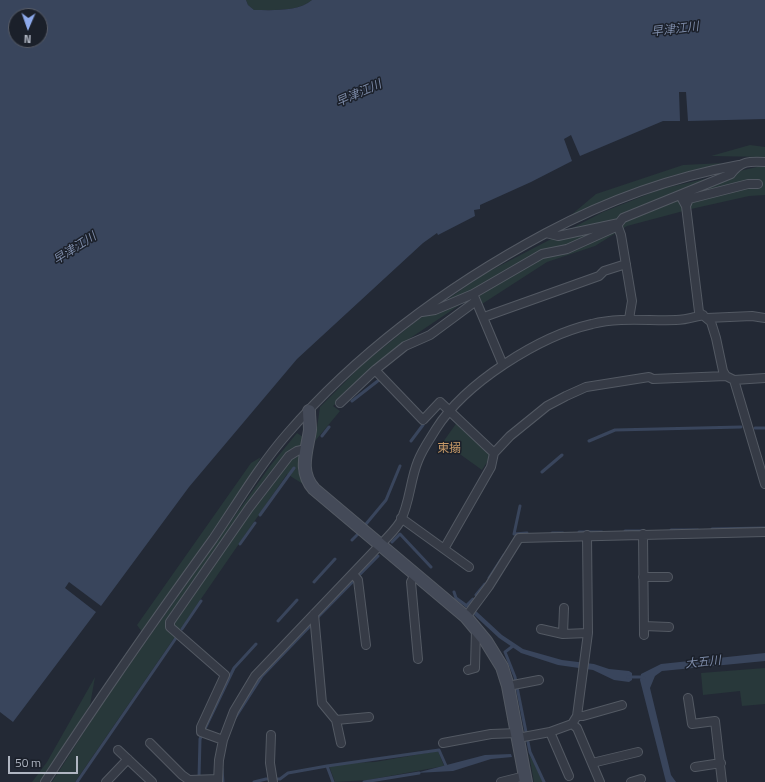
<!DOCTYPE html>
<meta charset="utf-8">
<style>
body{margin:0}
#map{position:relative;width:765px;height:782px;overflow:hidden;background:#232935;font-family:"Titillium Web",sans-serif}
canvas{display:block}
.north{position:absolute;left:8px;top:8px;width:40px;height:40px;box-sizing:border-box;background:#1b202a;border:1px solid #575c67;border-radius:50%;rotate:182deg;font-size:11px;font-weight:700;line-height:16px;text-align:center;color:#b0b6c2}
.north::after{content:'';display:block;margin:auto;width:14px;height:18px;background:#8da9eb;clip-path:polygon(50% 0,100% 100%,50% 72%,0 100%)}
.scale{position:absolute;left:8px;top:756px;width:70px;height:18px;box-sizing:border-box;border:2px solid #b0b6c2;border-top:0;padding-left:5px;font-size:12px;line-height:14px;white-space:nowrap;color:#b0b6c2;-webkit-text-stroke:3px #1b202a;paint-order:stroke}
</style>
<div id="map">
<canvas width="765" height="782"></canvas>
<div class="north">N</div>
<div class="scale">50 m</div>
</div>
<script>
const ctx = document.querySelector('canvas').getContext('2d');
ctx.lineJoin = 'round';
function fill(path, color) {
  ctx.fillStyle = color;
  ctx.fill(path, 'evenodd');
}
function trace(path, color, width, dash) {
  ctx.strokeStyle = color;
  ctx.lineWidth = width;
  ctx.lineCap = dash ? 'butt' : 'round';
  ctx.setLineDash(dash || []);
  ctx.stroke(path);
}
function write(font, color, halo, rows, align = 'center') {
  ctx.font = font + ' "Titillium Web","Noto Sans JP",sans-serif';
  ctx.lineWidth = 3;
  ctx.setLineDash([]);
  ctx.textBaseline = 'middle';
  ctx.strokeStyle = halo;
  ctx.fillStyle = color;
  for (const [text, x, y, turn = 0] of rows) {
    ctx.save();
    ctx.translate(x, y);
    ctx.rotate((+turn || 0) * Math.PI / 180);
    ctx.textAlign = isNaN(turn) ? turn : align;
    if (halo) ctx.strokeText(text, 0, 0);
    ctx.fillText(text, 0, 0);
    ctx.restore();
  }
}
fill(new Path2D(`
 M246,0h66c-14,12 -40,10 -58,10l-6,-5z
 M750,145l15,2v10l-54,-1z
 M723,163l-52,13 -101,40 26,-22 87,-29z
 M761,166l4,1v28l-16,1 -58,13 -64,17 -32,20 -48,16 -65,42 -5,-16 -13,14 -64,43 -67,61 7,5 -25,30 5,-34 43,-43 52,-42 69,-48 119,-62 58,-23z
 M458,421l35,32 -11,17 -39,-28z
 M297,433l6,4 -5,33 5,14 -16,-10 -212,308h-23l52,-81 166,-235z
 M261,457l-14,25 -105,150 -5,-7 114,-162z
 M765,668v36l-23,2 -2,-15 -37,4 -2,-22z
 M95,677l-5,28 -49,77h-9l15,-20z
 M438,751l6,15 -76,14 -33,2 -6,-16 15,-3 31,-1z
 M529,754l14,28h-9z`), '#28383a');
fill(new Path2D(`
 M0,0h246l2,5 6,5c18,0 44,2 58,-10h453v119l-77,2 -2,-29h-7l1,29h-17l-83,35 -9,-21 -7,4 8,22 -41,21 -51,23v4l-6,1 1,6 -37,19 -1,-2 -14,10 -126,116 -108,128 -88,119 -32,-24 -4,6 31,24 -83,110 -13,-10zM16,16h24v24h-24z
 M476,611l26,24 21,14 39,11 32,4 15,5 20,2 3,2v7l-3,2 -15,-2 -21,-10 -35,-5 -37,-12 -22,-15 -26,-24z
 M765,653v8l-103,10 -7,5 -5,12 21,87 5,7h-10l-26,-102 1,-6 20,-10z
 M511,754l1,3 -21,2 -38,12 -37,2 69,-18z`), '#39455c');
trace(new Path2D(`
 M352,401l27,-21
 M755,428h10
 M322,436l7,-9
 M411,441l12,-16
 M589,441l26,-11 126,-3
 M542,472l20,-17
 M520,506l-6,28 13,-1
 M260,515l34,-47
 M366,524l20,-24 14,-34
 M712,529l53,-1
 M671,530h27
 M625,531h18
 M579,532h23
 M552,533h11
 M352,540l6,-6
 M392,542l8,-8 31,33
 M240,544l15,-21
 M489,578l15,-23
 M314,582l21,-23
 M454,592l2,6 15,11
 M476,595l9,-11
 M466,606l7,-7
 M316,619l62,-63
 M278,621l19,-21
 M182,629l19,-28
 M513,646l-8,6 10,25 15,75 14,30
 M628,677h13l3,1
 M235,718l27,-42 51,-53
 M327,766l112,-16 8,18
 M222,769l1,13
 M199,778l1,-39 34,-71 22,-24
 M77,782l99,-144
 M254,782l12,-3h14l8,-6 39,-7 6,16
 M364,782l55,-9`), '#39455c', 3);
const street = new Path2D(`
 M680,195l6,11 13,106 12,10 5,16 7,33 3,5 8,4 31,104
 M686,206l3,-7 59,-15h10
 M618,227l3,8 11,66 -3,18
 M546,233c60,-32 126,-56 193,-68
 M474,296l29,69
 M422,312l13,-2 38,-16 69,-40 25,-5 51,-23
 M484,317l115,-41 5,-5 22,-7
 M707,318l45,-2 13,2
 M375,370l48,50 17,-18 54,51
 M734,380l31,-2
 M340,403l35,-33 30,-24 25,-11 46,-34
 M401,518l43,31 47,-82 3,-14 16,-17 37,-30 19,-10 20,-9 63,-10 4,2 73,-3
 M643,534l1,101
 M444,549l25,18
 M353,574l5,6 8,65
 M415,574l-4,8 7,77
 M643,577h25
 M314,614l8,89 14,17 33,-3
 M466,617l23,-31 30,-48 246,-6
 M644,626l25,1
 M541,629l22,5 25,-1
 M563,634l1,-26
 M468,670l7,-2 1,-39
 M508,686l31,-6
 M688,698l4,26 23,-3 7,61
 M577,716h6l39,-11
 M336,720l5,23
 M572,724l5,4 23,54
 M550,732l19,44
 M271,735l-1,28 3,19
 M518,738l32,-6 22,-8 5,-8 11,-83 -1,-98
 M223,740l-22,-8v-5l24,-52 -55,-48v-5l79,-114 40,-52 8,-5 9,-2
 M150,743l32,32 7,5 29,-1
 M443,743l48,-9 27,-1
 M118,750l34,32
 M592,763l46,-11
 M695,767l26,-4
 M45,782c54,-83 110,-163 168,-243 24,-35 46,-73 74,-105 72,-83 162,-149 259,-201l12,3 61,-13 4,-5 108,-44c10,-13 18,-13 34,-12
 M106,782l22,-23
 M218,782l1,-22 4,-20 11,-29 21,-35 125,-131c7,-7 15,-15 20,-23 10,-19 10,-42 18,-61 4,-11 12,-22 18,-32 29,-46 103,-93 156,-105 28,-7 56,-3 84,-4 9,0 18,-3 27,-5
 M501,782l24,-6
 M631,782l10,-3`);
const secondary = new Path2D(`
 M309,411c0,6 1,13 1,19 -3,21 -12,41 4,59l152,128 20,24 16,26 6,19 18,96`);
trace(street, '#535963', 10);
trace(secondary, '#535963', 14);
trace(street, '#363b46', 8);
trace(secondary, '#444a58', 12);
write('italic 12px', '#7c8aa7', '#1b202a', [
 ["早津江川",675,30,-7],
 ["早津江川",359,94,-24],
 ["早津江川",75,249,-33],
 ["大五川",703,663,-6]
]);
write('12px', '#c69967', '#1b202a', [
 ["東搦",449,449]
]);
</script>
